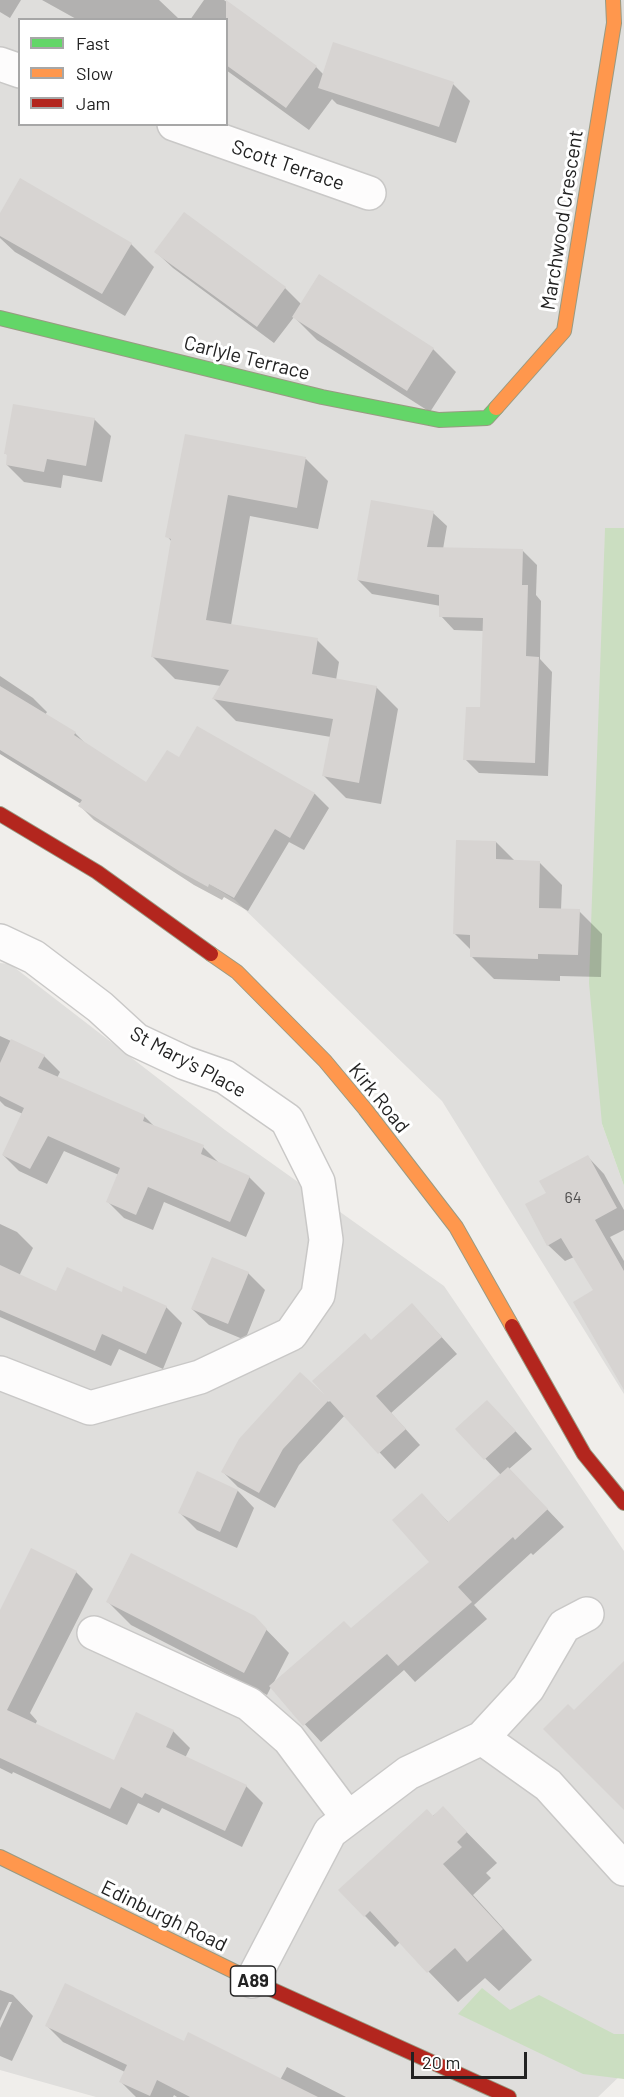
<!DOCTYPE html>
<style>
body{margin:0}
#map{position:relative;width:624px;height:2097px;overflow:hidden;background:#f0eeeb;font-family:Barlow,sans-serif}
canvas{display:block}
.legend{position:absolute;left:18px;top:18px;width:210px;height:108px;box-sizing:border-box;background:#fff;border:2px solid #a7a7a7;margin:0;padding:8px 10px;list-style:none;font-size:18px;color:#222}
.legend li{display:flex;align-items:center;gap:12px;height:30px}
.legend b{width:30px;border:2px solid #a7a7a7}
.scale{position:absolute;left:411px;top:2052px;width:116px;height:27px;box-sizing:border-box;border:3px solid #222;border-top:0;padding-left:8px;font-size:18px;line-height:21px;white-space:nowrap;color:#222;-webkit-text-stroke:4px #fff;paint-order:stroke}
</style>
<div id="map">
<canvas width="624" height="2097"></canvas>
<ul class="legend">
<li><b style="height:8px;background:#63d668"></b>Fast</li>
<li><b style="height:8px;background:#ff974d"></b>Slow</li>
<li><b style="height:8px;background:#b3261e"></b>Jam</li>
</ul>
<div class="scale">20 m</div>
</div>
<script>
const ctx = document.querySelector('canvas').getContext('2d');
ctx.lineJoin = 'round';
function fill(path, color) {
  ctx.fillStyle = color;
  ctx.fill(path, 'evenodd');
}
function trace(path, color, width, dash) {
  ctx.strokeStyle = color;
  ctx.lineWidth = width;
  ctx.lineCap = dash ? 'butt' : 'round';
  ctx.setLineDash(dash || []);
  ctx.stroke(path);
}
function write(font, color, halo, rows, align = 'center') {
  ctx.font = font + ' Barlow,sans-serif';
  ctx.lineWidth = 6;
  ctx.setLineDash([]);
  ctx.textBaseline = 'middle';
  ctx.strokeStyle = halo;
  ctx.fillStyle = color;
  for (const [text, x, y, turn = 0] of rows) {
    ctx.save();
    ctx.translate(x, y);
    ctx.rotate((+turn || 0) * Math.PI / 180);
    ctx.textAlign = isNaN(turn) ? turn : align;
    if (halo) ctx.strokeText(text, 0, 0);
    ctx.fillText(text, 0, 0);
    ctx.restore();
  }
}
fill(new Path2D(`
 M0,0h624v528h-19l-3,596 22,62v208l-182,-293 -207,-201 -235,-146zM20,20h206v104h-206z
 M0,963l10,1 215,166 219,156 180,265v521l-26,25h-502l-96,-27z`), '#dfdedc');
fill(new Path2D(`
 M605,528h19v658l-22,-62 -13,-141z
 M482,1988l28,22 29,-15 75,39h10v45l-41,-5 -125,-60z`), '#cbdec1');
fill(new Path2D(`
 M0,0h21l-11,18 -10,-6z
 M42,0h117l19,18 -100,2z
 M204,0h20l92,67 8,8 129,9 17,17 -14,42 -119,-39 -5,-5 -23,31 -83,-60v-50h-36z
 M184,214l101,74 17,17 18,-29 113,73 23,23 -26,40 -113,-72 -23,-23 -20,26 -101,-75 -17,-16z
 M0,216l131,28 23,23 -29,49 -110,-64 -15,-14z
 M94,419l17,17 -9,46 -39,-7 -2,13 -37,-6 -17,-17 2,-9 -4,-3z
 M186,436l120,23 22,22 -10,48 -68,-13 -19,109 86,15 22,22 -3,18 40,7 22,22 -17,95 -35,-6 -22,-22 7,-39 -95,-16 -22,-22 7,-13 -46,-7 -22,-22 19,-115 -5,-6z
 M433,513l14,13 -4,23 80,2 14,14 -1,30 5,6 -1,58 12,13 -4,104 -69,-3 -14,-14 17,-51 2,-77 -30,-1 -13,-14v-10l-69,-12 -14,-14z
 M0,676l33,22 14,14 -2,3 30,18 12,12 59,39 33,-25 19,-31 117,66 14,14 -25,42 -15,-8 -41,69 -24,-14 -2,3 -28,-15 -100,-65 -14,-14 1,-2 -81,-50z
 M496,842l19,19 24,1 23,23 -1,25 18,1 23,23 -1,43 -41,-1v5l-66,-2 -23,-23v-6l-17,-17z
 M0,1036l44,20 16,16 -3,6 87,38 11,11 48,20 16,16 30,14 16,16 -19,44 -82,-35 -11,28 -29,-12 -16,-16 11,-27 -55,-24 -17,33 -28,-13 -16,-16 20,-41 -18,-8 -5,-5z
 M588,1157l16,17 20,36v20l-14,7 14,24v119l-29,-89 -21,-34 -9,4 -17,-16v-52z
 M0,1224l17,8 16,16 -14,28 37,17 67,1 43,13 16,16 -19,46 -44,-20 -8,17 -111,-49z
 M248,1273l17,17 -20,50 -36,-15 -17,-16z
 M427,1321l30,33 -66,59 29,32 -25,24 -50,-54 -46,50 -24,43 -37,-21 -15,-15 77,-98 29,28 42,-60z
 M504,1419l28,30 -23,20 55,58 -31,28 -2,-2 -57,52 13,14 -72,63 -11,-12 -83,72 -50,-55 -4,8 -136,-70 -23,-23 146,15 35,36 -16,31 78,-54 80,-68 -9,-67 27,28 52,-48 -44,-46z
 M197,1473l41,18 16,17 -17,40 -40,-18 -17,-17z
 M76,1572l17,17 -63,124 7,8 -2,4 79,37 59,-31 17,17 -5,10 61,28 17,17 -21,44 -80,-39 -3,5 -21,-10 -11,22 -114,-53 -1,2 -12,-6v-155z
 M443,1808l54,55 -11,10 5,5 -18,17 59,65 -33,31 -14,-13 -27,24 -58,-60 -5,5 -55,-57z
 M0,1990l13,5 20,21 -21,45 -12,-5v-28l12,-26h-3l-9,19z
 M47,2026l137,17 96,37 7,-13 59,30h-169l-3,-2 -1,2h-37l-15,-15 4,-10 -62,-30z`), '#0003');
fill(new Path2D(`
 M226,0l91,66 -31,42 -60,-43z
 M333,42l121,40 -15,45 -121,-39z
 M20,178l112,65 -30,51 -102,-58v-23z
 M184,212l102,75 -29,40 -103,-75z
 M319,274l115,74 -27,43 -115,-74z
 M13,404l82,14 -9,48 -39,-7 -3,13 -38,-7 1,-11h-3z
 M185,434l121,23 -9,51 -69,-13 -22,125 112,18 -6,36 65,12 -18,97 -37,-7 11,-57 -121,-20 17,-29 -78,-13 20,-118 -6,-2z
 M371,500l63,11 -7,36 96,2 -1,36h6l-2,71 13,1 -4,106 -72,-3 3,-53h14l3,-89 -44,-1v-22l-82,-15z
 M0,686l76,46 -2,3 72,47 21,-32 12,7 18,-31 118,67 -25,45 -15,-9 -41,69 -25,-14 -1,3 -29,-16 -101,-65 4,-6 -82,-50z
 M456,840l40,1v18l44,2 -1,47 41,1 -2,46 -40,-1v5l-68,-2v-22l-17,-1z
 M11,1039l34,16 -7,13 107,47 -2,6 61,24 -3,9 49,22 -20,46 -82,-35 -12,28 -30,-13 14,-34 -72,-32 -18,33 -28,-14 22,-47 -24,-12v-33z
 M588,1155l29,53 -22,12 29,51v119l-51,-88 20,-12 -32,-52 -14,8 -22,-42 21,-11 -7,-12z
 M212,1257l37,15 -21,52 -37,-15z
 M0,1265l56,26 11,-24 55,25 1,-6 44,20 -21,48 -44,-20 -7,17 -95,-41z
 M412,1303l30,34 -66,59 30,33 -28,25 -49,-54 -46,49 -24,44 -38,-21 18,-33 61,-67 25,23 -13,-14 53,-48 6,7z
 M487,1400l29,31 -32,29 -29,-31z
 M508,1467l40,42 -33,31 -2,-3 -55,50 14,15 -74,64 -11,-12 -84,72 -34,-40 75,-65 7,7 78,-66 -37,-42 30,-27 26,29z
 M197,1471l41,19 -18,42 -42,-19z
 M31,1548l46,23 -70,139 107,50 22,-48 38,18 -8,17 81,38 -22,46 -80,-38 -3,5 -21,-11 -11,22 -110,-51v-148z
 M131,1553l124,63 12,13 -23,44 -138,-71z
 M624,1661v149l-81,-81 25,-25 6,6z
 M443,1806l24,26 -10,10 5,5 -19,17 60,65 -36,33 -12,-14 -28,25 -57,-62 -6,6 -26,-27 89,-81 6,7z
 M65,1983l119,58 4,-9 130,65h-128l-33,-17 -7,16 -31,-14 8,-17 -82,-39z`), '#d7d4d2');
const street = new Path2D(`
 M0,64l20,7
 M174,124l195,69
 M0,941l34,16 66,50 36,33 49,23 40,14 62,43 31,62 8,58 -8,55 -27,39 -91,43 -110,31 -90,-35
 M94,1633l155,71 40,35 59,79
 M482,1738l66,47 76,84
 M252,1981l78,-149 78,-59 74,-35 46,-50 36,-62 23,-12`);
const fast = new Path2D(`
 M0,318l322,79 117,23 48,-2 9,-10`);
const slow = new Path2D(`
 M496,408l68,-77 50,-308 -1,-23
 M211,954l26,18 88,89 40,48 91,118 56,99
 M0,1857l264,129`);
const jam = new Path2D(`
 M0,814l97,58 114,82
 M512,1326l72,128 40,49
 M264,1986l245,111`);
trace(street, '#c9c8c7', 36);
trace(fast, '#999a82', 16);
trace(slow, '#999a82', 16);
trace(jam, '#999a82', 16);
trace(street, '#fdfcfc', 33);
trace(fast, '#63d668', 14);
trace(slow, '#ff974d', 14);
trace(jam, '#b3261e', 14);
write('16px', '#4f4e4e', null, [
 ["64",573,1198]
]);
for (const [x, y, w] of [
 [253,1981,45]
]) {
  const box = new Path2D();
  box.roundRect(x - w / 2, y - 15, w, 30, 4.5);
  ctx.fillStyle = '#fff';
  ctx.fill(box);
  trace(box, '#222', 1.5);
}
write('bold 18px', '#222', null, [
 ["A89",253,1981]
]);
write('20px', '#222', '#fff', [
 ["Scott Terrace",288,165,19],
 ["Marchwood Crescent",562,220,-81],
 ["Carlyle Terrace",247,358,14],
 ["St Mary's Place",188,1062,28],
 ["Kirk Road",379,1098,51],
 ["Edinburgh Road",164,1916,26]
]);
</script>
